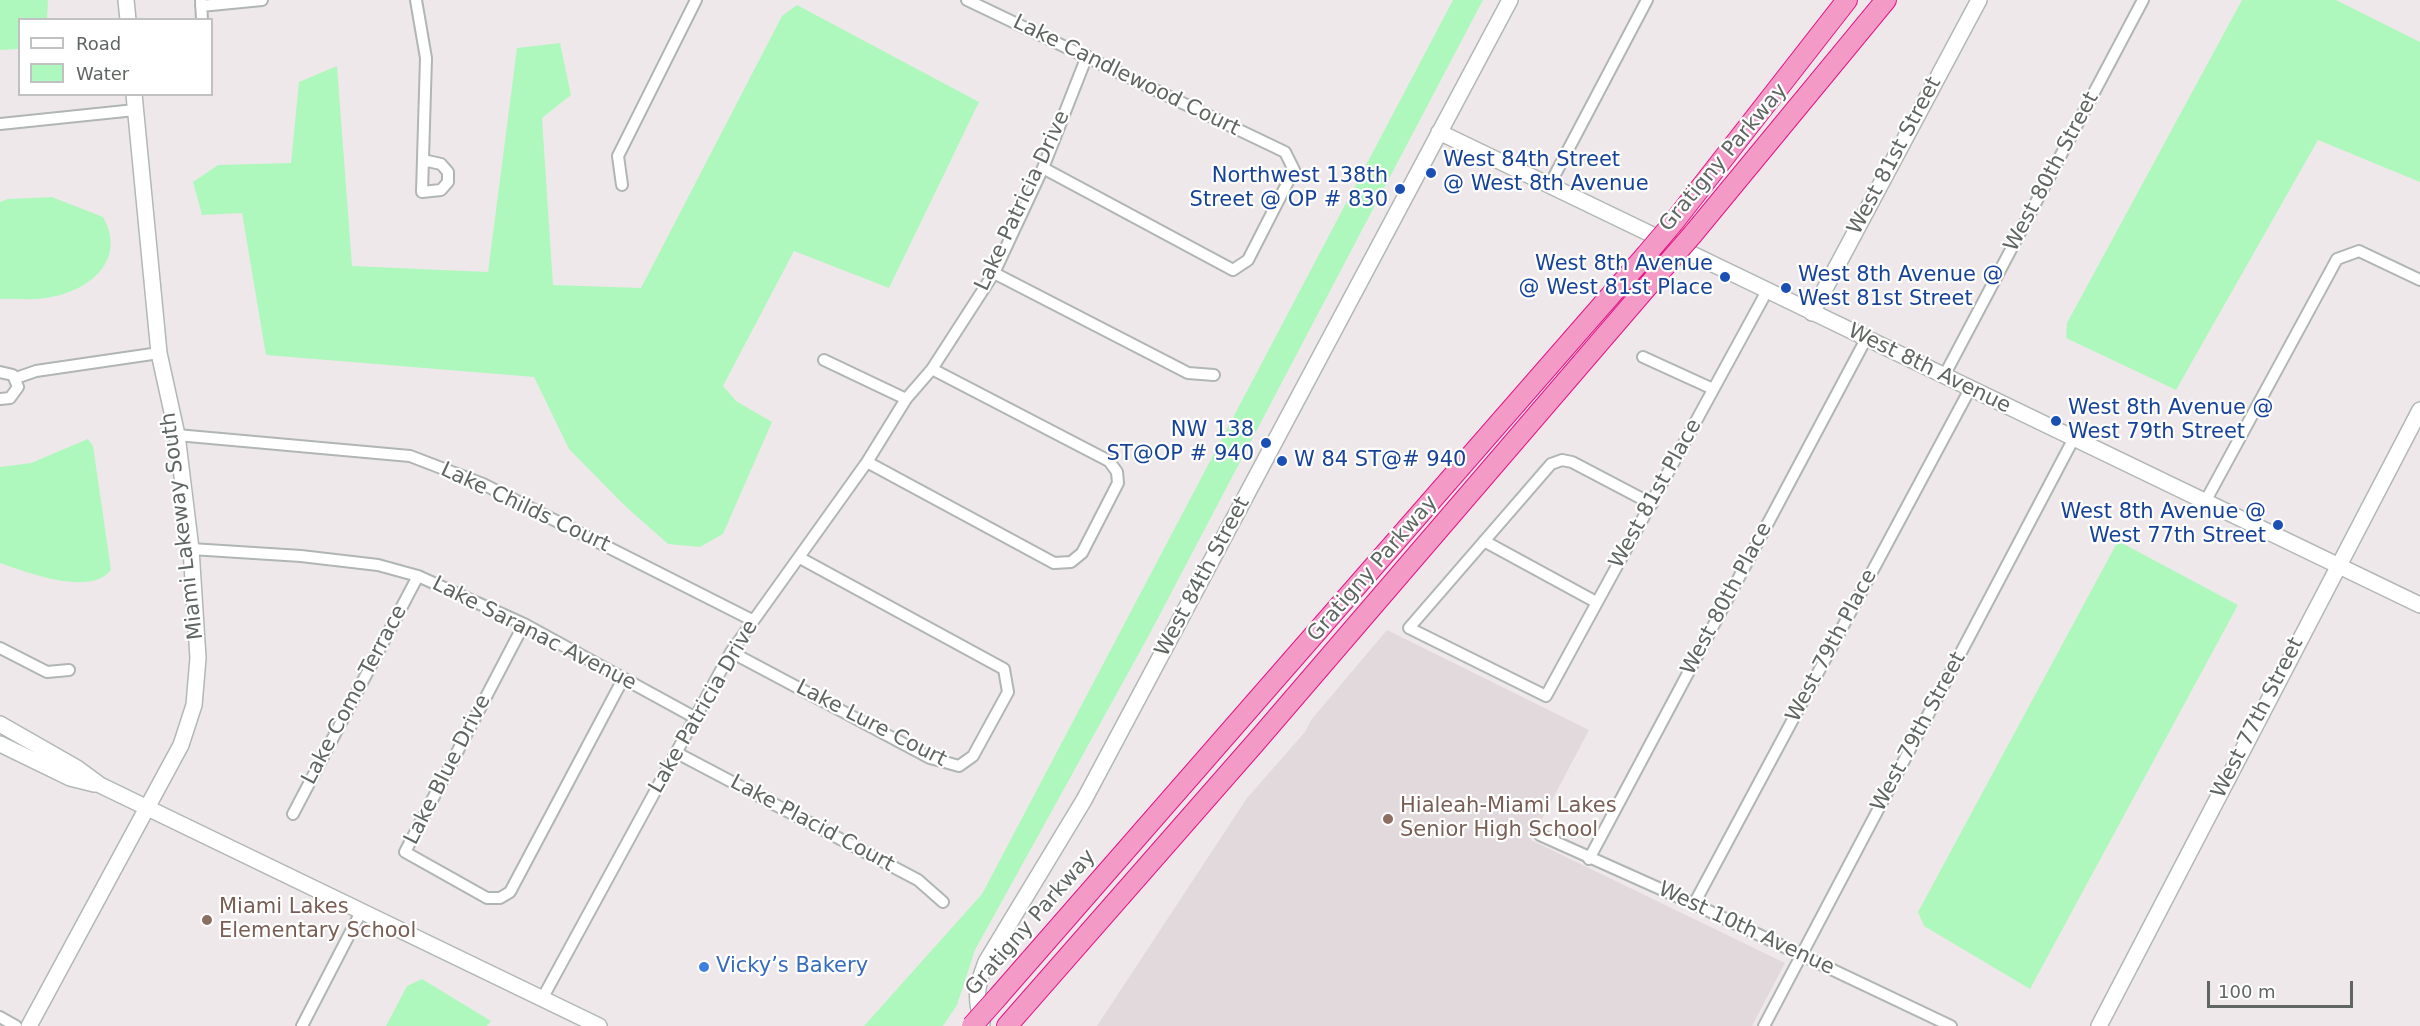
<!DOCTYPE html>
<meta charset="utf-8">
<style>
body{margin:0}
#map{position:relative;width:2420px;height:1026px;overflow:hidden;background:#efe8eb;font-family:"DejaVu Sans",sans-serif}
canvas{display:block}
.legend{position:absolute;left:18px;top:18px;width:195px;height:78px;box-sizing:border-box;background:#fff;border:2px solid #bfc2c0;margin:0;padding:8px 10px;list-style:none;font-size:18px;color:#5f6661}
.legend li{display:flex;align-items:center;gap:12px;height:30px}
.legend b{width:30px;border:2px solid #bfc2c0}
.scale{position:absolute;left:2207px;top:981px;width:146px;height:27px;box-sizing:border-box;border:3px solid #5f6661;border-top:0;padding-left:8px;font-size:18px;line-height:21px;white-space:nowrap;color:#5f6661;-webkit-text-stroke:4px #fff;paint-order:stroke}
</style>
<div id="map">
<canvas width="2420" height="1026"></canvas>
<ul class="legend">
<li><b style="height:8px;background:#fff"></b>Road</li>
<li><b style="height:16px;background:#aff8bd"></b>Water</li>
</ul>
<div class="scale">100 m</div>
</div>
<script>
const ctx = document.querySelector('canvas').getContext('2d');
ctx.lineJoin = 'round';
function fill(path, color) {
  ctx.fillStyle = color;
  ctx.fill(path, 'evenodd');
}
function trace(path, color, width, dash) {
  ctx.strokeStyle = color;
  ctx.lineWidth = width;
  ctx.lineCap = dash ? 'butt' : 'round';
  ctx.setLineDash(dash || []);
  ctx.stroke(path);
}
function write(font, color, halo, rows, align = 'center') {
  ctx.font = font + ' "DejaVu Sans",sans-serif';
  ctx.lineWidth = 4.5;
  ctx.setLineDash([]);
  ctx.textBaseline = 'middle';
  ctx.strokeStyle = halo;
  ctx.fillStyle = color;
  for (const [text, x, y, turn = 0] of rows) {
    ctx.save();
    ctx.translate(x, y);
    ctx.rotate((+turn || 0) * Math.PI / 180);
    ctx.textAlign = isNaN(turn) ? turn : align;
    if (halo) ctx.strokeText(text, 0, 0);
    ctx.fillText(text, 0, 0);
    ctx.restore();
  }
}
fill(new Path2D(`
 M1387,630l202,100 -58,110 254,123 -33,63h-655l150,-228 58,-66 6,-12z`), '#e2d9dd');
fill(new Path2D(`
 M0,0h48l-1,19 -27,1 -1,29 -19,1z
 M1453,0h30l-335,637 -173,313 -18,55 -14,21h-79l118,-132z
 M2242,0h94l84,42v140l-102,-42 -142,250 -110,-52 1,-15z
 M797,5l182,97 -90,186 -95,-37 -71,135 13,15 36,21 -49,112 -23,13 -32,-3 -44,-39 -55,-56 -35,-72 -268,-22 -24,-142 -40,2 -9,-33 25,-17 73,-2 8,-81 38,-16 15,200 136,6 29,-224 43,-5 11,52 -29,23 11,167 88,3 141,-272z
 M52,197l51,20c24,42 -12,73 -52,80 -16,4 -34,1 -51,2v-97l8,-3z
 M88,439l5,7 18,124c-20,27 -86,2 -111,-7v-96l31,-4z
 M2118,541l120,64 -208,384 -106,-63 -6,-14z
 M422,979l69,42 -4,5h-101l21,-40z`), '#aff8bd');
const street = new Path2D(`
 M201,0l1,20
 M416,0l10,58 -4,134 19,-2 7,-8v-10l-7,-8 -18,-4
 M967,0l318,152 9,18 -46,90 -15,10 -190,-102
 M201,6l61,-6
 M0,124l135,-14
 M622,185l-4,-29 78,-156
 M1549,186l98,-186
 M994,273l194,100 26,2
 M1643,357l70,32
 M824,360l82,39
 M0,372l13,3 5,12 -8,11 -10,1
 M1944,376l199,-376
 M16,378l20,-7 123,-18
 M177,435l233,21 73,28 269,136
 M867,462l187,101 17,-1 11,-9 36,-70 -1,-11 -8,-11 -177,-92
 M2205,502l132,-243 22,-8 61,29
 M1652,504l-80,-42 -10,-2 -11,4 -142,164 137,68 221,-405
 M1484,541l112,61
 M191,549l110,7 77,9 40,11 106,48 170,93
 M524,624l-119,228 82,46h13l10,-6 113,-213
 M0,648l47,24 22,-2
 M731,652l199,106 29,8 14,-10 35,-64 -4,-23 -204,-111
 M677,753l241,127 25,22
 M293,814l125,-238
 M1540,835l154,69 257,122
 M1589,859l277,-520
 M1694,904l276,-515
 M542,999l189,-347 136,-190 39,-63 26,-30 62,-96 49,-105 44,-112
 M0,1017l16,9
 M302,1026l59,-114
 M1764,1026l310,-588`);
const secondary = new Path2D(`
 M126,0l2,20
 M1439,132l981,473
 M1812,313l167,-313
 M0,724l77,44 23,17 499,241
 M0,744l70,34 24,6
 M982,1023c-7,-26 -6,-35 4,-61l98,-162 426,-800
 M29,1026l152,-281 13,-40 4,-47 -7,-109 -14,-114 -18,-82 -25,-259
 M2099,1026l321,-616`);
const highway = new Path2D(`
 M1673,223l174,-223
 M1693,234l193,-234
 M996,999l649,-743
 M1007,1026l249,-284 410,-477`);
trace(street, '#b0b6b2', 14);
trace(secondary, '#b2b8b4', 18);
trace(highway, '#e21588', 22);
trace(street, '#fff', 10);
trace(secondary, '#fff', 15);
trace(highway, '#f49ac7', 20);
const highwayBridge = new Path2D(`
 M1645,256l28,-33
 M1666,265l27,-31
 M972,1026l24,-27`);
trace(highwayBridge, '#e21588', 22, []);
trace(highwayBridge, '#f49ac7', 20);
for (const [x, y, r, color] of [
 [1431,173,6,"#1a4fb4"],
 [1400,189,6,"#1a4fb4"],
 [1725,277,6,"#1a4fb4"],
 [1786,288,6,"#1a4fb4"],
 [2056,421,6,"#1a4fb4"],
 [1266,443,6,"#1a4fb4"],
 [1282,461,6,"#1a4fb4"],
 [2278,525,6,"#1a4fb4"],
 [1388,819,6,"#8d6e63"],
 [207,920,6,"#8d6e63"],
 [704,967,6,"#3f7fe0"]
]) {
  const dot = new Path2D();
  dot.arc(x, y, r, 0, 2 * Math.PI);
  ctx.fillStyle = color;
  ctx.fill(dot);
  trace(dot, '#fff', 2);
}
write('21px', '#5f6661', '#fff', [
 ["Lake Candlewood Court",1126,76,26],
 ["West 81st Street",1895,156,-62],
 ["Gratigny Parkway",1724,158,-50],
 ["West 80th Street",2052,172,-62],
 ["Lake Patricia Drive",1023,201,-65],
 ["West 8th Avenue",1929,369,26],
 ["West 81st Place",1656,494,-61],
 ["Lake Childs Court",525,508,25],
 ["Miami Lakeway South",183,526,-97],
 ["Gratigny Parkway",1373,569,-49],
 ["West 84th Street",1203,577,-62],
 ["West 80th Place",1727,599,-62],
 ["Lake Saranac Avenue",534,634,27],
 ["West 79th Place",1832,646,-62],
 ["Lake Como Terrace",355,695,-62],
 ["Lake Patricia Drive",704,707,-60],
 ["West 77th Street",2258,718,-63],
 ["Lake Lure Court",871,724,27],
 ["West 79th Street",1919,732,-62],
 ["Lake Blue Drive",448,770,-63],
 ["Lake Placid Court",812,824,28],
 ["Gratigny Parkway",1031,923,-49],
 ["West 10th Avenue",1746,929,25]
]);
write('21px', '#164399', '#fff', [
 ["West 84th Street",1443,161],
 ["@ West 8th Avenue",1443,185],
 ["Northwest 138th",1388,177,"right"],
 ["Street @ OP # 830",1388,201,"right"],
 ["West 8th Avenue",1713,265,"right"],
 ["@ West 81st Place",1713,289,"right"],
 ["West 8th Avenue @",1798,276],
 ["West 81st Street",1798,300],
 ["West 8th Avenue @",2068,409],
 ["West 79th Street",2068,433],
 ["NW 138",1254,431,"right"],
 ["ST@OP # 940",1254,455,"right"],
 ["W 84 ST@# 940",1294,461],
 ["West 8th Avenue @",2266,513,"right"],
 ["West 77th Street",2266,537,"right"]
], 'left');
write('21px', '#785e54', '#fff', [
 ["Hialeah-Miami Lakes",1400,807],
 ["Senior High School",1400,831],
 ["Miami Lakes",219,908],
 ["Elementary School",219,932]
], 'left');
write('21px', '#366cbe', '#fff', [
 ["Vicky’s Bakery",716,967]
], 'left');
</script>
